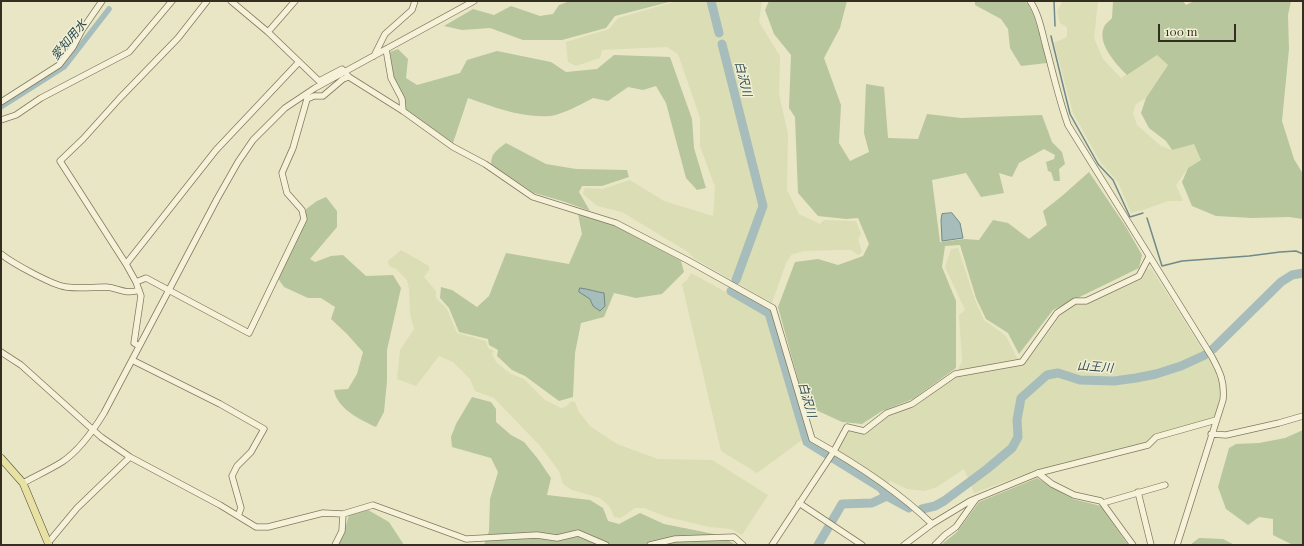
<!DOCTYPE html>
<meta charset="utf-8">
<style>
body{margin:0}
#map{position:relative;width:1304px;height:546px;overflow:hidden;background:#e9e6c6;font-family:"Playfair Display",serif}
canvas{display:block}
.frame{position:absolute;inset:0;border:2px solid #342e20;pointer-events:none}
.scale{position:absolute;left:1158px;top:24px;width:78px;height:18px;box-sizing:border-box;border:2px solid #342e20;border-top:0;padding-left:5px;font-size:12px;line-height:14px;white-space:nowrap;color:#342e20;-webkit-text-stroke:3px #f1efd5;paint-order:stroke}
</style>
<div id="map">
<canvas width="1304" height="546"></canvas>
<div class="frame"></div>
<div class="scale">100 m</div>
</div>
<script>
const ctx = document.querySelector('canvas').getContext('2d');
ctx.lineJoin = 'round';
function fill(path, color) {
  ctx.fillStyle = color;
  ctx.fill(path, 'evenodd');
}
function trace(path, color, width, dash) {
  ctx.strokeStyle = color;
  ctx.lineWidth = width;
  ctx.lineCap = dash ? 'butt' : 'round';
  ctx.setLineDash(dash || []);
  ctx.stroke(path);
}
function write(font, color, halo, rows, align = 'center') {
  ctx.font = font + ' "Playfair Display","Noto Sans JP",serif';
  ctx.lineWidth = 3;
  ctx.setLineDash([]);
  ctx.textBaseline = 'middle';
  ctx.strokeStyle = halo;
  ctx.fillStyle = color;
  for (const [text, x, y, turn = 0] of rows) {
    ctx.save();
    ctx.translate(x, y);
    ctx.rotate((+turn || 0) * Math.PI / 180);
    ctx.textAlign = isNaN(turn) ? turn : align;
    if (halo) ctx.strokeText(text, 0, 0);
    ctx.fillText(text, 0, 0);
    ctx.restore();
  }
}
fill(new Path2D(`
 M677,1h85l-3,21 21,34 -1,38 9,40 -1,56 12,24 21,10 4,-4 32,1 5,13 -3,5 4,13 -4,3 -7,-5h-13l-35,1 -12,4 -5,8 -14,40 -77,-44 -7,-7 -66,-40 -25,-6 -14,-12 2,-6 17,1 28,-9 34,21 49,15 2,-29 -15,-41v-28l-22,-64 -11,-7 -65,3 -2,8 -24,8 -8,-4 -2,-20 43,-13 9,-11z
 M1063,1h35l-4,37 9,21 18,19 36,-23 11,10 -22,33 -10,6 -3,9 4,12 24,21 11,4 22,-7 7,17 -13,8 -12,17 7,16h-15l-25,9 -12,3 -13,-31 -17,-19 -28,-50 -19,-70 13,-6v-10l-7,-4 -3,-12z
 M958,248l17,52 9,20 22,16 11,22 9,4 35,-47 14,-11h12l55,-25 4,-9 5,-2 58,92 10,21 2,8 -4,22 -4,8 -59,15 -8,8 -110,28 -62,23 -10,-24 -27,18 -13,4 -17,-2 -17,-8 -2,2 -51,-33 12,-19 17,3 25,-20 23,-7 41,-30 7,-16 -3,-46 6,-5 -20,-43 6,-18z
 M401,250l28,16v4l-5,7 12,14v7l11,11 10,24 29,8 2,7 6,3 -2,3 4,8 15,12 13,5 21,21 16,8 6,-2 4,-5 4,1 4,10 11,14 27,18 41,15 54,1 56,35 -26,40 -11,-6 -21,-2 -43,-10 -23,-9h-9l-14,10 -7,-1 -4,-10 -10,-9 -28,-8 -9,-6 -4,-13 -19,-25 -46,-48 -19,-7 -5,-12 -17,-17 -14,-6 -23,30 -19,-7 3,-29 14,-21 -4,-15 -1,-25 -2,-9 -11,-11 -7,-3 -1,-5z
 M691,273l75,41 36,126 -45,33 -36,-22 -39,-167 5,-4z`), '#dbddb5');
fill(new Path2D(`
 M570,1l99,1 -54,14 -9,12 -44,12h-39l-33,-12 -28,2 -18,-4 29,-17 21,6 17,-9 29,10 13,-2 6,-9z
 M769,1h78l-7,27 -16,30 17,47 -2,38 11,18 19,-9 -5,-19 2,-49 18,3 4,51 30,1 9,-25 34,4 81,-3 10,27 10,10 3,12 -6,5 1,12h-6l-3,-9 -3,-1 -2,-9 8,-3 1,-4 -11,-6 -25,14 -7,14 -13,-4 5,20 -23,4 -15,-24 -34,7 8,62 24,-3 15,1 14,-20 15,3 21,16 18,-14 -4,-14 19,-15 27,-24 37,55 16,28 -3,13 -86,42 -34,44 -11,-21 -22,-14 -10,-21 -16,-53 -15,1 -3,21 14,34v67l-43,31 -31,12 -20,13 -20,-2 -37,-17 -27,-98 17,-45 23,-3 20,6 25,-9 6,-12 -11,-26 -12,1 -28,-3 -20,-23 -3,-76 -6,-9 2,-53 -17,-21 -9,-24z
 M975,1h50c11,12 17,45 22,62l-26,3 -11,-18 -2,-19 -7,-10 -26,-14z
 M1113,1h70l3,4 8,-4h97l-3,14 1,34 -7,72 12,38 9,15v45l-14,-2 -37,1 -36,-2 -24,-10 -10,-24 6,-14 13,-8 -7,-16 -22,6 -6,-9 -17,-13 -8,-15 5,-15 22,-33 -11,-10 -30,20c-11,-11 -32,-33 -22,-50 2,-2 5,-5 7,-7z
 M398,49l10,10 -2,19 11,7 43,-12 7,-13 30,-9 54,11 15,10 31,-3 17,-14 56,2 22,62 2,29 12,40 -9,2 -11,-12 -20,-75 -10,-17 -13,4 -15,-3 -20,14 -15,-3c-11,6 -32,17 -43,18 -29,2 -56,-9 -82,-18l-15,45 -47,-33 -1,-12 -12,-20 -3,-26z
 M506,143l40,21 30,5 51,1 2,7 -27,9h-20l-3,6 11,19 -28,-10 -28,-8 -43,-29c0,-11 7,-15 15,-21z
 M326,197l11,14v16l-27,32 5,3 16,-6 12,-1 23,21 27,-1 8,13 -14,62v31l-3,31 -8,15c-15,-7 -39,-18 -42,-37l14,-1 9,-15 6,-22 -16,-18 -16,-15 4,-12 -14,-9h-13l-24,-11 -7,-10 29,-58v-10l11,-8z
 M578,214l34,10 69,37 3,11 -22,22 -26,4 -22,-5 -10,24 -23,6 -6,30 -2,44 -14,4 -34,-25 -13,-6 -15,-14 1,-6 -9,-5 -1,-6 -29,-7 -10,-24 -9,-10 1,-11 11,3 25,17 12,-11 17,-43 63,11 13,-30z
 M472,397l19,5 5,7v13l15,13 13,7 14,17 13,19 -4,17 43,5 13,8 5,13 11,3 21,-11 24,11 55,11 17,10h-252l5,-14 1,-32 8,-27 -7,-14 -39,-11 -1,-10 5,-13z
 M1303,430v115h-10l-20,-10v-16l-14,-2 -11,8 -22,-16 -8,-22 11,-39 7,-4 23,-1 26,-5z
 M1037,478l36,21 28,7 27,39h-187l16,-13 22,-30z
 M368,510l21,12 15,23h-66l6,-13 5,-17z
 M1199,538l24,1 12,6h-45z`), '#b7c69c');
const water = new Path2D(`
 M952,213l8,10 3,15 -21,3 -1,-21 1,-6z
 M580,288c9,1 16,4 24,5l1,13 -5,5 -7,-5 -3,-7 -11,-7z`);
fill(water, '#a7bdbb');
trace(water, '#6f8a89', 1);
trace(new Path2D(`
 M1054,1l1,25
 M1051,36l19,78 28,50 15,16 17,37 13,-4
 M1147,218l15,48 20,-5 67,-5 31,-4 16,-1 7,3`), '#6f8a89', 1.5);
trace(new Path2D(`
 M1,107l63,-40 45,-58`), '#a7bdbb', 5.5);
trace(new Path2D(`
 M711,1l8,32
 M722,44l41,162 -27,74
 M731,291l38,22 38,129 74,46 6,8 22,12
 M922,509l13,-3 9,-5 43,-32 25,-21 6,-11 -1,-17 4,-22 26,-23 11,-2 22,7 34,1 22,-3 20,-4 25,-8 24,-11 8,-6 68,-67 11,-7 11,-2
 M818,545l24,-41 30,-1 15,-7`), '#a7bdbb', 9);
const minor = new Path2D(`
 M231,1l37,31 51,49 23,-12 7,8 54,34 50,36 32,17 48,33 83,26 73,38 84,47 39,131c43,24 85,51 120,85
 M1030,1c9,13 12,31 16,46 7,26 13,53 22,78l144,232c8,15 13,25 11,43l-46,145
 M268,32l27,-31
 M386,49l5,29 11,21 1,12
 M374,56l11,-22 27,-24 3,-9
 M1,102l58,-37 14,-18 9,-17 20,-29
 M1,120l15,-5 25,-17 88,-46 43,-51
 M1,254c11,9 51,31 65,33 14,2 27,0 40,0 13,1 19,8 33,3
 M126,264l90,-114 83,-88
 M136,282l10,-4 103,55 55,-114 -2,-9 -15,-17 -5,-20 11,-25 14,-49 7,-3h9l20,-17 6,-2
 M139,346l-5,-3 7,-47 -5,-14 -10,-18 -66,-103 23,-22 36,-40 59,-61 29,-37
 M1,352l20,13 80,72 29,20 90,48 36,22h12l55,-14 20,1 30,-9 93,34 71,-4 20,3 21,-5 28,12
 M132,360l88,44 44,25 -13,23 -14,14 -5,10 9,32 -3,8
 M1211,434l15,1 53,-12 24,-7
 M1038,473l14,11 22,11 27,6 32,44
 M23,483c13,-7 26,-13 39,-21 18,-12 31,-31 42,-49l113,-214 21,-37 15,-22 32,-32 30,-20 159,-87
 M1138,492l13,53
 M799,503l63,42
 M1103,503l62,-18
 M48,543l29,-35 53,-51
 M335,545l7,-14 1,-17
 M650,545l25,-6 59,-2 9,8
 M772,545l62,-94 13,-24 17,4 23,-18 25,-9 43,-30 67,-12 35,-49 18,-12h11l53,-25 10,-19
 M904,545l28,-21 38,-23 68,-28 110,-28 8,-8 60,-17
 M935,545l10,-10 11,-8 20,-28`);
const major = new Path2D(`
 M1,458l22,25 26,62`);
trace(minor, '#82795e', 7);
trace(major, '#504732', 8);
trace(minor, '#f5f2d9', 5.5);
trace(major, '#e7e1a3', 7);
write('italic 12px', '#314d52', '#f1efd5', [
 ["愛知用水",69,40,-50],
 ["白沢川",743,79,76],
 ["山王川",1095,367,4],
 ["白沢川",807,400,74]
]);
</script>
